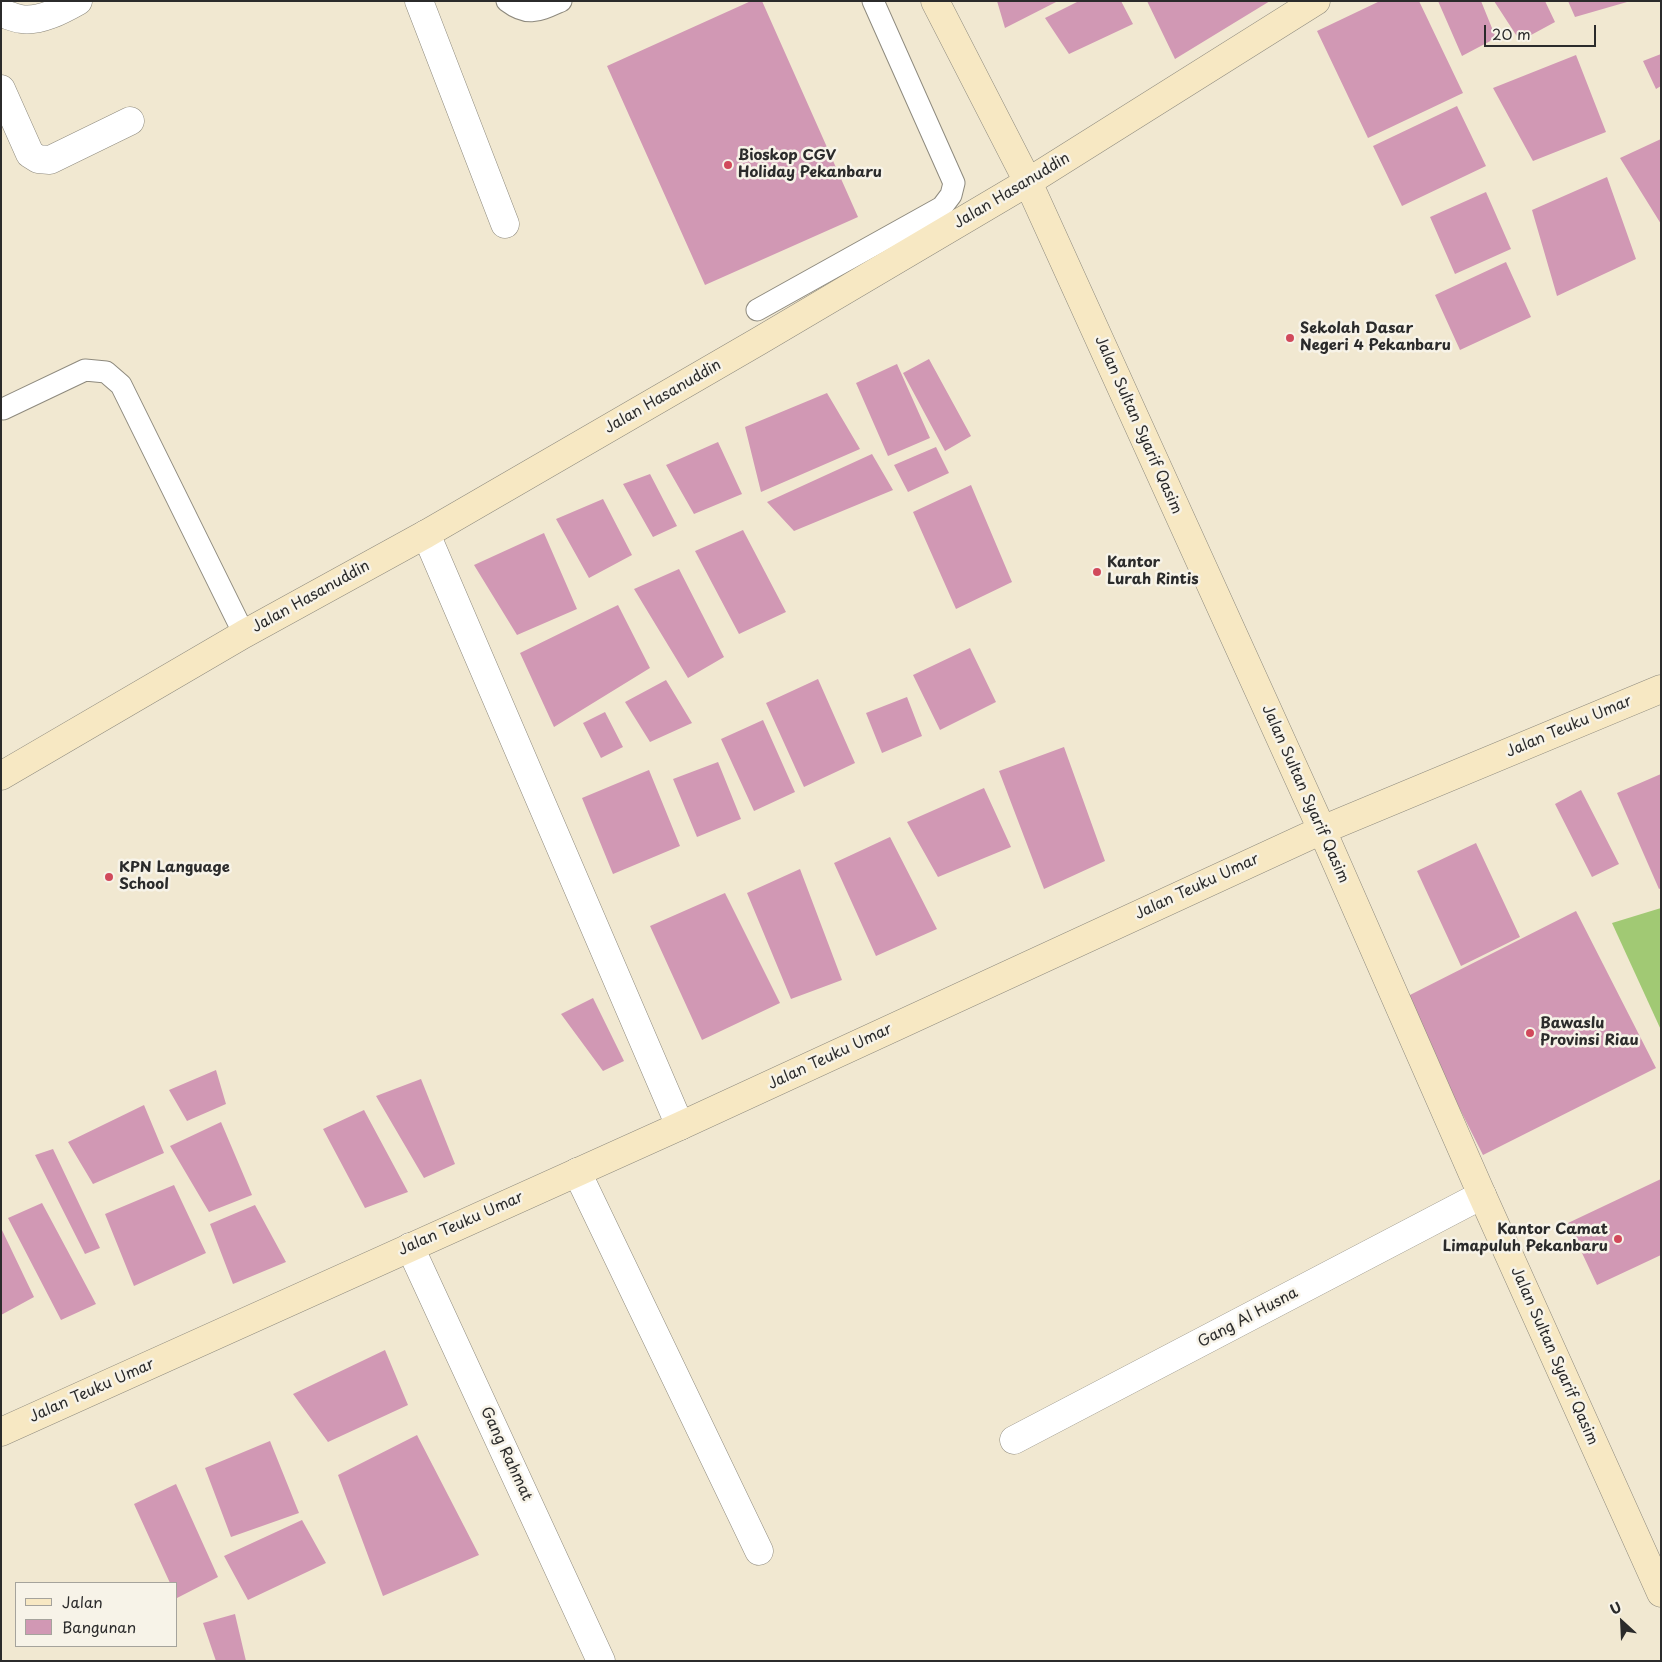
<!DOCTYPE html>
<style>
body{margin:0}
#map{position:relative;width:1662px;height:1662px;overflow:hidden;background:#f1e8d1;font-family:"Playpen Sans",sans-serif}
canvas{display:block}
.frame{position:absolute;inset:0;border:2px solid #2b2b2b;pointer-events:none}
.legend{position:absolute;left:15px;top:1582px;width:162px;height:65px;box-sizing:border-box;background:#f7f3e8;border:1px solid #a5a39c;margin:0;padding:6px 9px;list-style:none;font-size:15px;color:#2b2b2b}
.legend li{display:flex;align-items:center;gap:10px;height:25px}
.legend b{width:25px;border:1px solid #a5a39c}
.north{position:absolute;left:1597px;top:1597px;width:50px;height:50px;-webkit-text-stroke:4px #f7f3e8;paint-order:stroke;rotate:335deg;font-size:14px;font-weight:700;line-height:20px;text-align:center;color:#2b2b2b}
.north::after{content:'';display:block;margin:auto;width:18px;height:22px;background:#2b2b2b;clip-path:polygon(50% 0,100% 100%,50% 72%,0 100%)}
.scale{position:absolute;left:1484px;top:25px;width:112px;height:22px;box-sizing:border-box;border:2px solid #2b2b2b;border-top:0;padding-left:6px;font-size:15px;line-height:18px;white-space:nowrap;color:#2b2b2b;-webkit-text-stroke:4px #f7f3e8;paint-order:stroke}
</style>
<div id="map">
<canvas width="1662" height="1662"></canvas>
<div class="frame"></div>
<ul class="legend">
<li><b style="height:6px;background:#f7e8c3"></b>Jalan</li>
<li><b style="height:14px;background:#d198b4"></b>Bangunan</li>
</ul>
<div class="north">U</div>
<div class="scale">20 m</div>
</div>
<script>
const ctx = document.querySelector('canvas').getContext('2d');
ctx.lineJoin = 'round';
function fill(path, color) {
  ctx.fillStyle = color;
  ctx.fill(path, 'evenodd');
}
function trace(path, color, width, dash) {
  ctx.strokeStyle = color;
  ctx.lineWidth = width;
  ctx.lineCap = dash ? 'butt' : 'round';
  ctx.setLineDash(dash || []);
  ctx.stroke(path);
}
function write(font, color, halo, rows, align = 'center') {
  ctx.font = font + ' "Playpen Sans",sans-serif';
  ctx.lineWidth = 5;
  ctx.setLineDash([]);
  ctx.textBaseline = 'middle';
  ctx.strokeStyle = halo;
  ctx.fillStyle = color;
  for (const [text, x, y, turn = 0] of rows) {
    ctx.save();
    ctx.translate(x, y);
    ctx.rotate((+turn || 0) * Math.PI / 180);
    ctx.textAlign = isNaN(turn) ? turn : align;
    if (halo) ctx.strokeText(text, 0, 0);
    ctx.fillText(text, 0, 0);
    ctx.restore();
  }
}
fill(new Path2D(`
 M1661,908v122l-49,-107z`), '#a1c974');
fill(new Path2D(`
 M751,1h11l96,216 -153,68 -98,-219z
 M997,1h61l-53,27z
 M1079,1h42l12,23 -64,30 -24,-36z
 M1147,1h123l-95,58z
 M1380,1h39l44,92 -95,45 -51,-107z
 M1438,1h43l15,37 -34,18z
 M1494,1h51l10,21 -35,19z
 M1568,1h59v1l-52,15z
 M1661,54v32l-5,3 -13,-28z
 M1576,55l30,77 -73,29 -40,-73z
 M1457,106l29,60 -84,40 -29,-60z
 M1661,139v85l-41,-66z
 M1607,177l29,82 -79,37 -25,-86z
 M1486,192l25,57 -56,25 -25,-57z
 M1506,262l25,55 -71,33 -25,-55z
 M929,359l42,77 -26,15 -42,-78z
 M897,364l33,74 -42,18 -32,-73z
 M827,393l33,56 -99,43 -16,-65z
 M718,442l24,52 -48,20 -28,-49z
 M936,447l13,26 -41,19 -14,-27z
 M872,454l21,36 -99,41 -27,-29z
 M650,474l27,52 -24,11 -30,-53z
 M971,485l41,97 -56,27 -43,-97z
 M603,499l29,56 -43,23 -33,-59z
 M743,530l43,82 -47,22 -44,-83z
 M544,533l33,76 -60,26 -43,-70z
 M679,569l45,88 -36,21 -54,-89z
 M618,605l32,63 -96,59 -34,-74z
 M970,648l26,54 -56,28 -27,-55z
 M818,679l37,84 -51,24 -38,-84z
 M666,680l26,43 -42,19 -25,-40z
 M907,697l15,39 -40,17 -16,-40z
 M605,712l18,35 -22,11 -18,-35z
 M763,720l32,72 -41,19 -33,-72z
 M1064,747l41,114 -61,28 -45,-118z
 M718,762l23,57 -44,18 -24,-58z
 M649,770l31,76 -67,28 -31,-76z
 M1661,774v114l-2,1 -42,-96z
 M984,788l27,59 -73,30 -31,-55z
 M1581,790l38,74 -27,13 -37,-73z
 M890,837l47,92 -61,27 -42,-93z
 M1476,843l44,94 -59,29 -44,-95z
 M800,869l42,111 -51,19 -44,-106z
 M725,893l55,110 -78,37 -52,-114z
 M1576,911l80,157 -173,87 -79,-157z
 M593,998l31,63 -21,10 -42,-57z
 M216,1070l10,34 -39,17 -18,-31z
 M421,1079l34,85 -31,14 -48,-82z
 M144,1105l20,48 -71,31 -25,-42z
 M364,1110l44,82 -43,16 -42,-79z
 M221,1122l31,73 -43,17 -39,-66z
 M53,1149l47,99 -15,6 -50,-99z
 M1661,1179v76l-64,30 -29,-62z
 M174,1185l32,68 -72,33 -29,-72z
 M42,1203l54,101 -35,16 -53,-102z
 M255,1205l31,57 -53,22 -23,-60z
 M1,1228l33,69 -33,18z
 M385,1350l23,55 -80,37 -35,-48z
 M417,1435l62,120 -96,41 -45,-121z
 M270,1441l29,72 -68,24 -26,-69z
 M176,1484l42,93 -41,21 -1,-15h-6l-36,-79z
 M302,1520l24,43 -78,37 -24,-44z
 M235,1614l11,47h-30l-13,-38z`), '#d198b4');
const lane = new Path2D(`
 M507,1c21,16 31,10 54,0
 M757,310l185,-103 9,-12 3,-12 -81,-182
 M3,409l82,-39 21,2 15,13 123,249`);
const street = new Path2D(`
 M419,1l86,223
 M1,13c7,2 13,5 20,6 19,3 41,-9 57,-18
 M1,89l29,65 8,5 12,1 80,-39
 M426,534l254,592
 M577,1172l182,379
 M410,1247l191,414
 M1014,1440l468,-245`);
const secondary = new Path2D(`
 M935,1l93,181 294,648 160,365 179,398
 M1,776l243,-142 182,-100 333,-193 269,-159 288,-181
 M1,1432l679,-306 642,-296 339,-141`);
trace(lane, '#8e8a7e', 23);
trace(street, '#8e8a7e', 29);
trace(secondary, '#8e8a7e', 29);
trace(lane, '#fff', 21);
trace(street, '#fff', 28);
trace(secondary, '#f7e8c3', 28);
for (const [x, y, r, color] of [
 [728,165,5,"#d1495b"],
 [1290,338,5,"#d1495b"],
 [1097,572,5,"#d1495b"],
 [109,877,5,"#d1495b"],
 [1530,1033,5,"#d1495b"],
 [1618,1239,5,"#d1495b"]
]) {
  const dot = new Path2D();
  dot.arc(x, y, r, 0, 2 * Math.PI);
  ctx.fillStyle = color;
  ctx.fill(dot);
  trace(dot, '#f7f3e8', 2);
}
write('bold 15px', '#2b2b2b', '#f7f3e8', [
 ["Bioskop CGV",738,156],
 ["Holiday Pekanbaru",738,173],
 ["Sekolah Dasar",1300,329],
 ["Negeri 4 Pekanbaru",1300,346],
 ["Kantor",1107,563],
 ["Lurah Rintis",1107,580],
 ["KPN Language",119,868],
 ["School",119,885],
 ["Bawaslu",1540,1024],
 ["Provinsi Riau",1540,1041],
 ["Kantor Camat",1608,1230,"right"],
 ["Limapuluh Pekanbaru",1608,1247,"right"]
], 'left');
write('15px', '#2b2b2b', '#f7f3e8', [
 ["Jalan Hasanuddin",1012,191,-31],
 ["Jalan Hasanuddin",663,397,-30],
 ["Jalan Sultan Syarif Qasim",1138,425,66],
 ["Jalan Hasanuddin",311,597,-29],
 ["Jalan Teuku Umar",1569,727,-23],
 ["Jalan Sultan Syarif Qasim",1305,794,66],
 ["Jalan Teuku Umar",1197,887,-25],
 ["Jalan Teuku Umar",830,1057,-25],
 ["Jalan Teuku Umar",461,1224,-24],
 ["Gang Al Husna",1248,1318,-28],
 ["Jalan Sultan Syarif Qasim",1554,1356,66],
 ["Jalan Teuku Umar",92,1391,-24],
 ["Gang Rahmat",506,1454,65]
]);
</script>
